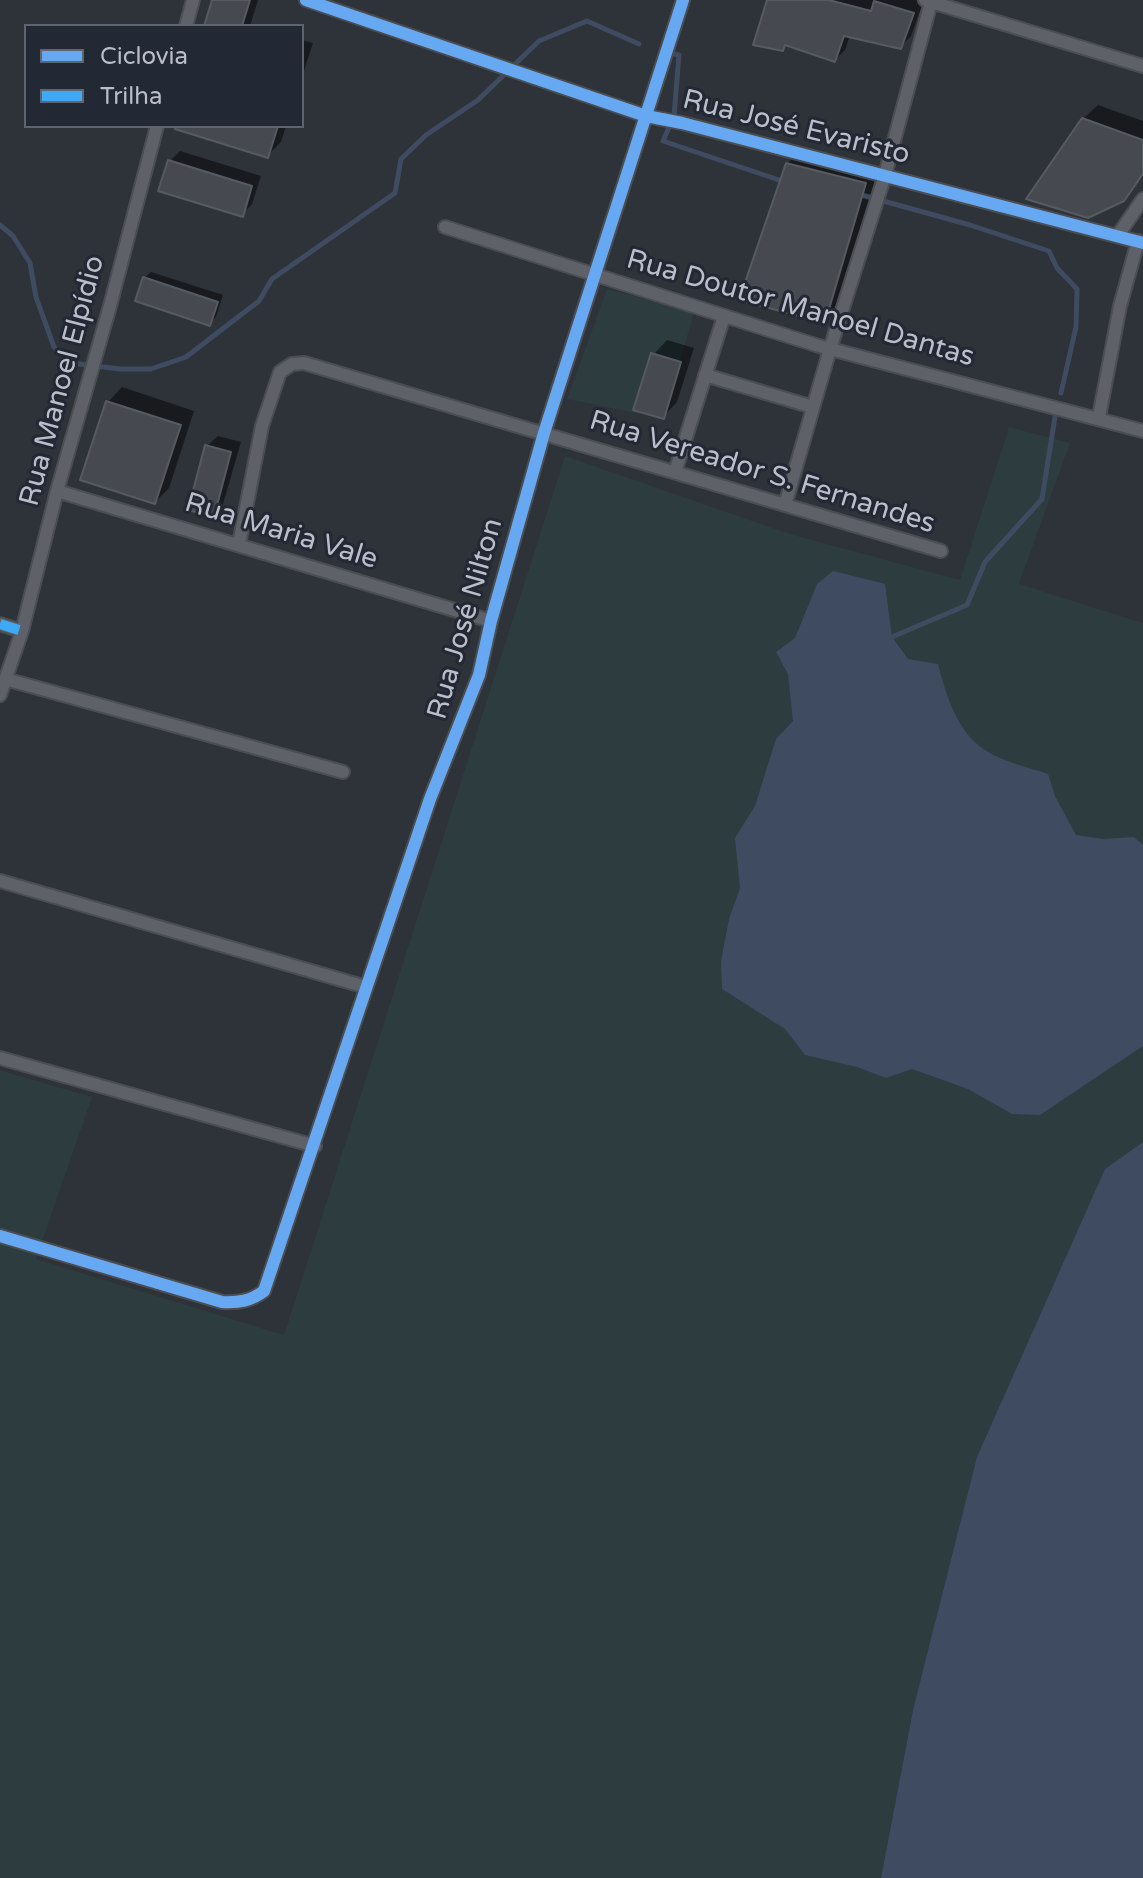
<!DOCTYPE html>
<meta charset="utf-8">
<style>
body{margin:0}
#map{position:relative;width:1143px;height:1878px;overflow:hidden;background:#2e3239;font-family:"Varela Round",sans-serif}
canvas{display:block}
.legend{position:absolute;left:24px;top:24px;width:280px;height:104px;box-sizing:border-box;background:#222834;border:2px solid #5e6470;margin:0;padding:10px 14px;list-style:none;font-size:24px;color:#b9bec9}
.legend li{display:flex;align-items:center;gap:16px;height:40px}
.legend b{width:40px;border:2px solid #5e6470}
</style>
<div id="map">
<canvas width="1143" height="1878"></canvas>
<ul class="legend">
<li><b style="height:10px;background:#66a8f1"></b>Ciclovia</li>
<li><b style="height:10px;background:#3fa9f5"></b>Trilha</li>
</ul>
</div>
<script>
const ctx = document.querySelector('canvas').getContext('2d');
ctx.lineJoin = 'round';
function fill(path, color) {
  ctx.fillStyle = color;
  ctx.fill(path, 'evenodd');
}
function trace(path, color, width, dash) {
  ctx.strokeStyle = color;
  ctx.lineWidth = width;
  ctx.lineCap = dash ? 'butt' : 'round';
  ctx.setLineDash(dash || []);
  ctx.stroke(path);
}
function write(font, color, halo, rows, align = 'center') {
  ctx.font = font + ' "Varela Round",sans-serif';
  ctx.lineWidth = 6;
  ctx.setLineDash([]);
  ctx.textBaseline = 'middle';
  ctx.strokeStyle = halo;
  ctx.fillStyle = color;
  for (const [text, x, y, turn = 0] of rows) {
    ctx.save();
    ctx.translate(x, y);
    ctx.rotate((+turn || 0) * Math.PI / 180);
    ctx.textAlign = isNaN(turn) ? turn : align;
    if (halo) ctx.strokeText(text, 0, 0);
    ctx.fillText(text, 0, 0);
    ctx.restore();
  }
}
fill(new Path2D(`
 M607,289l87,23 -30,107 -97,-20z
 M1009,427l61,16 -51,141 124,39v519l-38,27 -192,541 -32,168h-881v-808l92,27 -56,162 248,76 281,-879 225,78 170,46z`), '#2c3c3f');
fill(new Path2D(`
 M833,571l52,13 7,53 16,22 30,5c7,27 17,61 39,80 18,16 48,22 71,30l7,22 21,39 28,4 30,-2 9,8v201l-103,69 -28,-1 -44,-25 -56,-20 -26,9 -29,-11 -52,-12 -20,-26 -63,-40 -1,-28 8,-42 11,-31 -5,-50 20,-32 21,-67 17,-18 -5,-47 -12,-22 19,-14 22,-54z
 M1143,1142v736h-262l32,-168 64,-253 128,-288z`), '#3f4b61');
fill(new Path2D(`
 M214,0h44l-8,26h-44z
 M769,0h146l8,2 -12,34 -10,10 -51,-11 -5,15 -10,10 -47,-17 -6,6z
 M302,40l11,3 -11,34z
 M1098,105l45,16v56l-20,22 -40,-80z
 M180,126h106l-5,16 -14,14z
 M802,150l76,19 -39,138 -14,14 -38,-157z
 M180,151l81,25 -9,28 -10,11 -72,-54z
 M151,272l72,23 -7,22 -7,6 -65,-45z
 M667,340l27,8 -17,54 -14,15 -10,-62z
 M122,387l72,24 -25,77 -14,14 -47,-100z
 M218,436l23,6 -18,62 -10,11 -6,-69z`), '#0007');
trace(new Path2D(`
 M670,53l9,2 -5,61 -11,25 122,41
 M858,194l112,31 79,26 8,17 20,21 -1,38 -15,66
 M0,225l13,11 17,27 6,34 18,50 16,16 50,6h31l35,-12 73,-56 13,-22 123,-86 6,-34 25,-24 52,-35 61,-59 48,-20 52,23
 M892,637l75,-32 18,-43 57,-63 13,-82`), '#3f4b61', 5);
const building = new Path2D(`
 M212,0h38l-8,26h-38z
 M767,0h62l42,11 3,-10 40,12 -13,36 -57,-13 -9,26 -50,-17 -2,6 -30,-6z
 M1082,118l61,22v34l-19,27 -36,17 -62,-19z
 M175,126h103l-10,32 -93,-29z
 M168,160l84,26 -9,31 -85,-26z
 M786,163l80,20 -41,140 -86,-23z
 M143,277l75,25 -8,24 -75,-25z
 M651,353l30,9 -17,57 -31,-9z
 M106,401l75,24 -26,79 -75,-24z
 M205,445l26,7 -17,65 -26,-7z`);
fill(building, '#464a50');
trace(building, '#565a61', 2);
const street = new Path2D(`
 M306,0l340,116 36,7 461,120
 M925,0l218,66
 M186,26l7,-26
 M445,227l374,119 324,85
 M1118,235l25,-36
 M705,375l108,32
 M1099,417l21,-111 18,-65
 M675,472l49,-156
 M57,491l434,130
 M785,505l45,-156 55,-174 46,-173
 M239,544l23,-118 18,-54 12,-8 12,-1 637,188
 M0,624l22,7
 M5,679l338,93
 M0,695l22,-64 35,-140 53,-185 47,-180
 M0,881l366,106
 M0,1058l315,88
 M0,1236l222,66c16,1 29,-1 42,-11l166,-492 49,-124 12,-54 53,-188 139,-433`);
trace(street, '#4a4d52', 16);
trace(street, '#5e6167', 12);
trace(new Path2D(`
 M0,624l22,7`), '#3fa9f5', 10, [20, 10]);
trace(new Path2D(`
 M306,0l340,116 36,7 461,120
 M0,1236l222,66c16,1 29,-1 42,-11l166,-492 49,-124 12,-54 53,-188 139,-433`), '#66a8f1', 12);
write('28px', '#b9bec9', '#222834', [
 ["Rua José Evaristo",796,128,14],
 ["Rua Doutor Manoel Dantas",800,309,16],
 ["Rua Manoel Elpídio",63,381,-75],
 ["Rua Vereador S. Fernandes",762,473,17],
 ["Rua Maria Vale",281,532,17],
 ["Rua José Nilton",466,619,-74]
]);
</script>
